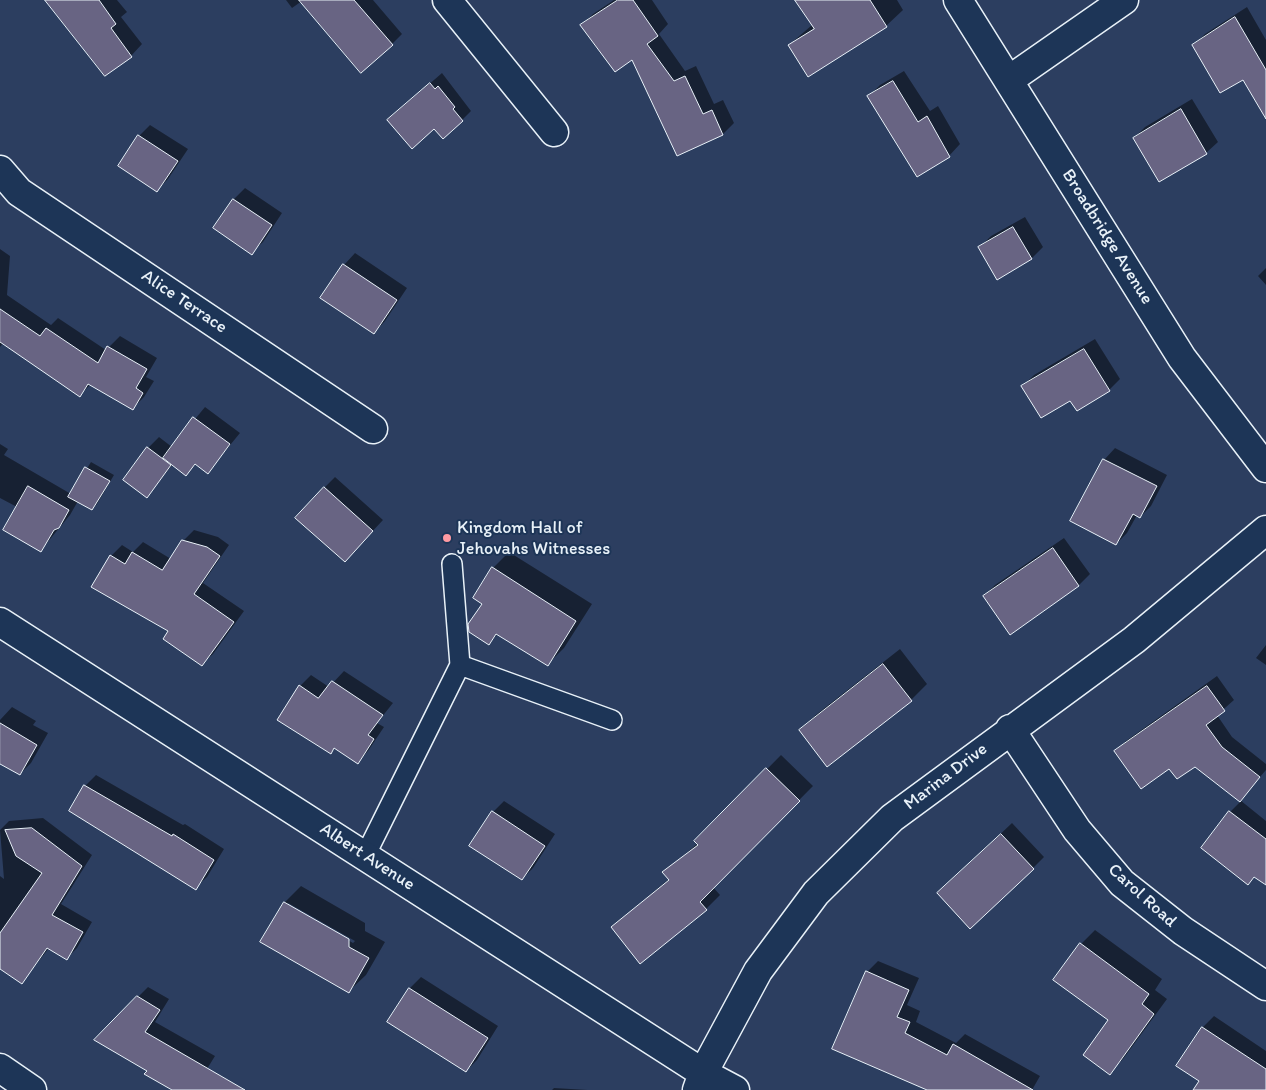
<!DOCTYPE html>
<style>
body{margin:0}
canvas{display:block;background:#2c3e60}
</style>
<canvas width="1266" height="1090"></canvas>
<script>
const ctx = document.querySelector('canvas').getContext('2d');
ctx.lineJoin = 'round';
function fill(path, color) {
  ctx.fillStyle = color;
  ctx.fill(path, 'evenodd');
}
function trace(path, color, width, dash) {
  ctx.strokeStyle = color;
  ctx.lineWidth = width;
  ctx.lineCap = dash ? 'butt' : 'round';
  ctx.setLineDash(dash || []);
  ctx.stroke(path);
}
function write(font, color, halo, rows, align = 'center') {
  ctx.font = font + ' Itim,sans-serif';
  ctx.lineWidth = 4;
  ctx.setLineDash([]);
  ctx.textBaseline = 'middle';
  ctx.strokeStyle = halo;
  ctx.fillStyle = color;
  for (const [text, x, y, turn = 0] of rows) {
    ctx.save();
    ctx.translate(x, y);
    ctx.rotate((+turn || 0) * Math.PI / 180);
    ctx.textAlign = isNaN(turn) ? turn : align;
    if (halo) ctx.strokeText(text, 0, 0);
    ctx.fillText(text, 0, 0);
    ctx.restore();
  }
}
fill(new Path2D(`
 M46,0h71l10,12 -6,5 21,27 -11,12z
 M286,0h87l29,34 -10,10 -90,-43 -10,7z
 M614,0h38l16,24 -9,10 26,37 11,-5 18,38 9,-4 11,23 -11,11 -46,21 -45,-97 -50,-33 11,-11z
 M806,0h91l6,10 -17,16 -97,19 23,-20z
 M1247,7l19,33v51l-72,-46 11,-11z
 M904,71l26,40 8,-5 22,38 -11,12 -32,19 -48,-79 11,-11z
 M442,73l29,38 -11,11 -26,5 -46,-7z
 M1192,99l26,43 -12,11 -72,-15 11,-11z
 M150,125l38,24 -20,30 -11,11 -18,-54z
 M245,188l37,25 -19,29 -12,11 -36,-25 19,-29z
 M1025,217l18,30 -11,11 -35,20 -17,-31 11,-11z
 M0,249l10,7 -3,39 44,30 7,-7 48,32 14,-14 37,22 -11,19 8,4 -10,16 -11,11 -42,-24 -11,11 -77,-52 -3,4z
 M355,253l52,35 -22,33 -11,12 -30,-68z
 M1266,268v17l-8,-9z
 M1095,339l25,40 -11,11 -39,9 -47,-13 11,-11z
 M205,407l35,26 -32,39 -12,-8 -10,10 -13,-10 -26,32 1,-48 11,-11 13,10z
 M0,444l8,5 -4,6 67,39 20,-32 23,13 -17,29 -5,5 -14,-8 -8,14 -29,35 -24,-43 -17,-9z
 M1115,448l52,27 -16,31 -11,11 -3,-2 -10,18 -11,11 -12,-84z
 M335,477l48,43 -27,29 -32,-61z
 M194,530l24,7 11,8 -26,38 41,28 -31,43 -11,10 -32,-33 -59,-75 11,-11 11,7 10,-10 28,17 12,-18z
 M1064,538l26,36 -11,11 -69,48 -26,-37 11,-11z
 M509,552l83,52 -28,44 -17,17 -49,-31 -10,9 -5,-40 10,-35z
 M1266,645v20l-10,-7z
 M900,649l27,35 -16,16 -111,30 17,-16z
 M344,671l49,32 -16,20 7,4 -16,24 -10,11 -23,-14 -4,4 -31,-66 11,-11 18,12z
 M1217,676l17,24 -17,15 15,22 34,27v6l-26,30 26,21v63l-11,-8 -7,8 -18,-72 11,-11 -46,-36 -25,2 -54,-15 10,-11z
 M12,707l24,14 -3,4 15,8 -17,30 -11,11 -20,-12v-42z
 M781,755l32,31 -100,101 7,8 -14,14 -94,18 57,-48 -5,-6 34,-30 -2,-2z
 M96,775l87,50 2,-1 39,25 -17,28 -12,11 -110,-102z
 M504,801l51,33 -22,34 -11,11 -29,-67z
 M43,818l49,37 -31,49 31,18 -15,26 -11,11 -17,-11 -27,34 -22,-15v-32l2,-3 -2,-1v-55l4,3 -4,-49 9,-9z
 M1012,823l32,34 -11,11 -83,14z
 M301,886l64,37v8l20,11 -19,33 -17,16 -64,-89zM288,903l67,38 -2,2 -65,-38z
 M1095,930l67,49 -7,11 12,9 -44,60 -14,14 1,-53 -55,-41 26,-35z
 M878,961l41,17 -12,27 13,6 -4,11 40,21 9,-9 75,42 -8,14h-103l-62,-118z
 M421,977l77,49 -21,34 -11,11 -77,-49 21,-34z
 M148,987l21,12 -14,23 60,34 -21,34h-20l-26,-20 -52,-31z
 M1214,1016l52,35v39h-51l-37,-24 25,-39z
 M554,1088l34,2h-36z`), '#0007');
const building = new Path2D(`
 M45,0h54l17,24 -5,4 21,29 -27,19z
 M299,0h55l39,45 -32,28z
 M618,0h15l25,36 -11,8 27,37 11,-5 18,38 9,-4 11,25 -46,21 -45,-96 -17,12 -35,-47z
 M795,0h75l17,27 -79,50 -20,-32 26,-16z
 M1235,17l31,53v49l-23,-39 -23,13 -28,-48z
 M893,81l25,41 9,-6 23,41 -33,20 -50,-81z
 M430,83l5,6 3,-3 17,21 -2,2 10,12 -20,18 -9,-10 -22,20 -25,-29z
 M1181,109l26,45 -48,28 -26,-44z
 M138,135l40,26 -21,31 -39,-26z
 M233,199l39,26 -20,30 -39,-27z
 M1013,227l19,32 -35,21 -19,-33z
 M343,264l54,36 -23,34 -54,-36z
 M0,309l40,27 6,-8 52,35 9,-17 40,23 -11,19 7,5 -10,17 -45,-26 -8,13 -80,-55z
 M1084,349l26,42 -33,20 -7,-10 -29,17 -20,-32z
 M193,417l37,27 -22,30 -13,-10 -9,12 -23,-18z
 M147,447l24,18 -24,33 -24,-18z
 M1103,459l54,27 -17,32 -7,-4 -17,31 -46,-24z
 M85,467l25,14 -18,29 -24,-13z
 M28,486l41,24 -10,18 -5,2 -13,22 -38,-22z
 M324,487l49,44 -28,31 -50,-44z
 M182,540l25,7 13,9 -26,38 40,28 -32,44 -39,-27 5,-8 -77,-44 19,-32 15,9 7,-12 30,18z
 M1053,548l26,38 -69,49 -27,-39z
 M492,567l84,54 -28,45 -52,-32 -7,11 -20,-13 -1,-8 14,-20 -9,-6z
 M883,664l29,37 -85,66 -28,-37z
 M332,681l51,34 -15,20 6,4 -16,25 -24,-16 -3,6 -54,-34 22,-35 19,13z
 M1207,686l18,25 -19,14 16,22 38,30 -20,25 -45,-35 -18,12 -8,-10 -28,20 -27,-38z
 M0,723l37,22 -17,30 -20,-11z
 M766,768l34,33 -100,101 7,8 -67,54 -29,-37 58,-47 -7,-8 36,-27 -4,-4z
 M84,785l88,51 1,-2 41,26 -18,30 -127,-79z
 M492,811l53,35 -23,34 -53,-34z
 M1229,811l37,28v46l-12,-8 -6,8 -47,-37z
 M32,828l50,38 -30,49 31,17 -16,28 -20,-12 -25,36 -22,-15v-36l42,-60 -26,-17 -11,-26z
 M1001,834l33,35 -64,60 -33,-36z
 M284,902l65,37v8l20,11 -20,35 -89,-51z
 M1080,943l69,51 -7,10 12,10 -44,61 -27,-20 25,-35 -55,-40z
 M866,971l43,19 -12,27 13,5 -5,11 42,22 6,-11 80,46h-106l-95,-41z
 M409,988l79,50 -22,34 -79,-50z
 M137,996l23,14 -15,22 100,58h-73l-28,-16 3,-3 -53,-31z
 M1202,1027l64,42v21h-73l6,-9 -23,-15z`);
fill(building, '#686483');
trace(building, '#e8f1f8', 1);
const lane = new Path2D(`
 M452,564l8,101
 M365,856l95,-191 152,55`);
const street = new Path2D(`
 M447,0l107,132
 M0,170l19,22 354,237
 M0,622l703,451 32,17
 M1010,729l67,101 45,53 61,48 83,55
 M0,1068l32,22
 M697,1090l6,-17 55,-102 58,-78 76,-75 242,-178 132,-110`);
const secondary = new Path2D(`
 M958,0l224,358 84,110
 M1009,80l115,-80`);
trace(lane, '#e8f1f8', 22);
trace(street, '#e8f1f8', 31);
trace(secondary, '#e8f1f8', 31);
trace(lane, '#1d3557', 19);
trace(street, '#1d3557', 28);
trace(secondary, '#1d3557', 28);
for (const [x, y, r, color] of [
 [447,538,5,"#ff9aa2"]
]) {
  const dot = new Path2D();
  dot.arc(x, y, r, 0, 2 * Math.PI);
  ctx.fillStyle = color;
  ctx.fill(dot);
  trace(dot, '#1d3557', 2);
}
write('18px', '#e8f1f8', '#1d3557', [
 ["Broadbridge Avenue",1107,237,58],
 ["Alice Terrace",184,302,34],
 ["Marina Drive",946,777,-37],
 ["Albert Avenue",367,857,33],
 ["Carol Road",1142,896,42]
]);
write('18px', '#e8f1f8', '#1d3557', [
 ["Kingdom Hall of",457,528],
 ["Jehovahs Witnesses",457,549]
], 'left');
</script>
